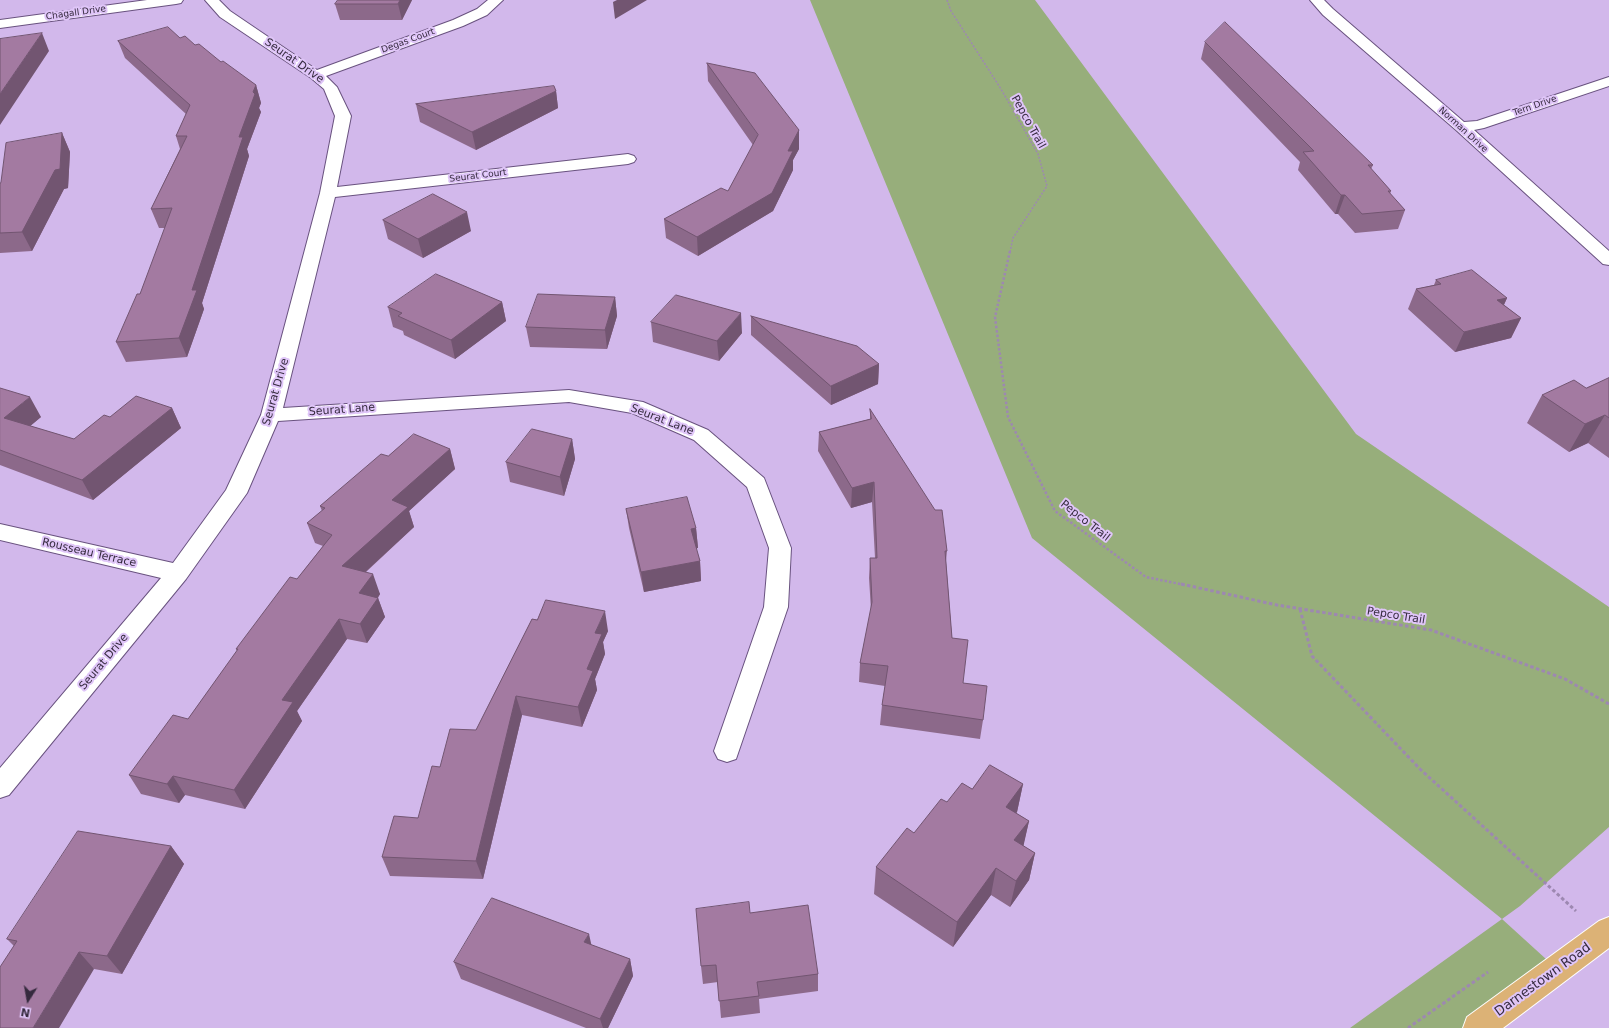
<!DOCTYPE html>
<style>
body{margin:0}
#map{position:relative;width:1609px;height:1028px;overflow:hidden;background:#d2b8eb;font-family:"DejaVu Sans",sans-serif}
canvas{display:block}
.north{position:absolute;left:8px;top:980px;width:40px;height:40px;-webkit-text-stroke:3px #dfc5f8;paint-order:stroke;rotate:191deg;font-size:11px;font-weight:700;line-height:16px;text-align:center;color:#352a3e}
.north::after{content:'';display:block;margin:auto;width:14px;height:18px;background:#352a3e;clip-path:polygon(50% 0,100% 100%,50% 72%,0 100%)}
</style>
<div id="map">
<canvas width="1609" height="1028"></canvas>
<div class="north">N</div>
</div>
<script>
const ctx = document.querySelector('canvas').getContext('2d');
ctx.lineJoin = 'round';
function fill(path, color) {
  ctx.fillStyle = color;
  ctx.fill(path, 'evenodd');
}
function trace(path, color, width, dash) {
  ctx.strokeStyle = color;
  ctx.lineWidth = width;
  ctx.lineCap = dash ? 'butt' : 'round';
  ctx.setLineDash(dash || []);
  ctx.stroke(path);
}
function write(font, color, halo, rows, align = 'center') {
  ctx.font = font + ' "DejaVu Sans",sans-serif';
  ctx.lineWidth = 4;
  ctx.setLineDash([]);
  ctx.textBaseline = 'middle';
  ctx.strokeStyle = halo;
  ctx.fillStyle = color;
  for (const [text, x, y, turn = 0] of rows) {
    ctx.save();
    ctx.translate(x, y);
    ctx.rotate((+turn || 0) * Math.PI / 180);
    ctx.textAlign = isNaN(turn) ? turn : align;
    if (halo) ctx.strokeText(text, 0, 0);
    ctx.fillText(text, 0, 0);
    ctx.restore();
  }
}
fill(new Path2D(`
 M810,0h225l321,434 253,173v220l-89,79 -18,13 55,50 -81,59h-126l152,-109 -470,-381z`), '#97ae7b');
const minor = new Path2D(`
 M147,0h36l-2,3 -5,1 -176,24v-8z
 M205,0h14l11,11 87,59 136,-50 24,-11 11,-9h15l-16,15 -24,11 -137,50 11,11 14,29 -14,71 291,-33 6,2 2,3 -2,3 -6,2 -293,33 -52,211 286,-18 74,12 65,28 56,48 27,70 -3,59 -52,152 -9,3 -9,-3 -4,-8 50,-144 5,-59 -22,-61 -53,-47 -62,-27 -63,-11 -291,19 -31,72 -61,86 -177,216 -9,3v-30l161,-190 -161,-38v-16l173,39 53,-73 35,-75 59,-222 15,-77 -11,-27 -13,-11 -91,-61z
 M1310,0h14l9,9 131,113 13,-1 132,-44v9l-125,42 -10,2 135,121v14l-6,-1 -147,-134 -133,-115z`);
const primary = new Path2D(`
 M1609,917v31l-106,80h-40l4,-11 132,-96z`);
trace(minor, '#69527f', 2);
trace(primary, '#fff', 2);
trace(new Path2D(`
 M947,0l4,11 50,78 37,65 9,32 -34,52 -3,14`), '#9d88b1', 1.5, [2, 1.5]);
trace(new Path2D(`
 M1010,251l-15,66 13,100 47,94 91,66 39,8`), '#9d88b1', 2.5, [2.5, 2]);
trace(new Path2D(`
 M1181,584l96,21 154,25 134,49 44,25
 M1300,609l12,47 108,113 156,142
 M1408,1028l80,-56`), '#9d88b1', 3, [3.5, 2.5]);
fill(minor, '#fff');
fill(primary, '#dcb276');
fill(new Path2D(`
 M412,0l-10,20h-62l-5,-16z
 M180,38l15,7 61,40 5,18 -2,5 2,4 -14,37 2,7 -47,147 2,6 -17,48 -61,5 -10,-20 24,-48 25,-66h-6l-8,-19 29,-60 -4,-13 10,-22 -61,-56 -7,-17z
 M1205,42l168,123 -2,4 20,22 -1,3 15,16 -7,19 -43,4 -17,-19h-3l-37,-44 2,-8 -99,-103z
 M707,63l92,67v19l-6,11v10l-20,41 -75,45 -32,-18 -2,-19 64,-28 25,-46 -45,-64z
 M556,91l2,17 -82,42 -56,-28 -4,-18z
 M62,133l8,19 -2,36 -4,1 -32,62 -32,2v-69z
 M383,220l88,11 -48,27 -35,-19z
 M1436,280l71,18 -3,7 17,13 -10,20 -56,14 -47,-43 8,-20 18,-4z
 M615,297l2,19 -10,33 -77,-2 -4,-20z
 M502,302l4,19 -51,38 -51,-24 -1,-4 -10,-4 -5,-20z
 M751,316l128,48 -1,20 -47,21 -80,-70z
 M651,322l91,11 -23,28 -66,-19z
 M1609,378v80l-21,-15 -19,9 -42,-29 15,-28 44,-7z
 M0,388l41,29 -11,9 44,13 36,-22 62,-9 9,20 -88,72 -93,-35z
 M870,409l77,142 -1,10 6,77 11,45 20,37 -3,19 -100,-14 2,-20 3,-19 -26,-4 1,-19 11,-53 -2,-32 1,-20h5l-3,-56 -21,6 -33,-57 1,-19 51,-13z
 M572,439l3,20 -11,37 -54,-14 -4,-20z
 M450,449l5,20 -46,42 5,16 -48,45 14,22 -2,4 7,19 -18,26 -20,-4 -50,72 5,10 -57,88 -60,-14 -6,8 -38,-9 -12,-19 59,-56 49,-68 -1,-2 61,-70 26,-33 -8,-3 -8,-20 15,-12 -2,-5 68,-50z
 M626,509l70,19 2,20h-2l4,13 1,20 -57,11 -15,-64z
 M532,619l76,12 -5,11 2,12 -10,25 2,11 -15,37 -60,-12 -39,164 -93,-3 -8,-19 36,-39 22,-51 36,-37z
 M1023,784l-6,28 -1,1 13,8 -6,25 12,7 -6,27 -19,27 -19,-12 -38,52 -79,-53 2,-27 38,-34 33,-31 25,-13z
 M171,846l13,18 -62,110 -28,-5 -80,-23 -7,-7z
 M750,913l68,61v17l-59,8 1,14 -39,5 -3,-36 -15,2 -2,-18z
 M591,945l39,14 3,17 -25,52h-22l-125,-49 -7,-17z`), '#8c698a');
fill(new Path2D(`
 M400,0h12l-10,20 -4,-16z
 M617,0h30l-32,19 -2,-17z
 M42,33l7,18 -49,74v-31z
 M256,85l5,18 -2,5 2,4 -14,37 2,7 -47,147 2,6 -17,48 -8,-19 13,-48 61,-198z
 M556,91l2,17 -82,42 -4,-18z
 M799,130v19l-6,11v10l-20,41 -75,45 -1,-19 91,-86z
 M62,133l8,19 -2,36 -4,1 -32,62 -10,-19z
 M1341,195h4l-7,19h-3z
 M467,212l4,19 -48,27 -5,-19z
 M615,297l2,19 -10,33 -2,-19z
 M1507,298l-9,19 -1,-17z
 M502,302l4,19 -51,38 -4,-19z
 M741,313l1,20 -23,28 -2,-20z
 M1521,318l-10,20 -56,14 9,-20z
 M879,364l-1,20 -47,21v-19z
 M30,397l11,20 -25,21 -12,-20z
 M172,408l9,20 -88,72 -11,-20z
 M1605,415l-17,28 -19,9 16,-28z
 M572,439l3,20 -11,37 -4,-19z
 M450,449l5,20 -46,42 5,16 -64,59 -8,-20 50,-66z
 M874,482l-2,20 -21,6 1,-20z
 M696,528l2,20 -6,1 -1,-20z
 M700,561l1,20 -57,11 -3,-20z
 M373,574l7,20 -13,19 -8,-20z
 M378,598l7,19 -18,26 -7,-19z
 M605,611l3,20 -5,11 2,12 -10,25 2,11 -15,37 -4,-20 17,-74z
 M339,619l8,20 -50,72 5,10 -57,88 -11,-19 48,-90z
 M516,696l6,19 -39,164 -7,-18z
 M173,776l12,19 -6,8 -12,-19z
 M1023,784l-6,28 -16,22 5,-27z
 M1029,821l-6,27 -9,-8z
 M171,846l13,18 -62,110 -15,-18z
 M1035,853l-6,27 -19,27 6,-26z
 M996,868l-5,27 -38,52 4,-25z
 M589,934l4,18 -9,-10z
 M79,952l15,17 -35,59h-26z
 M630,959l3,17 -25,52h-5l-3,-9z`), '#725571');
const building = new Path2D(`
 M338,0h62l-2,4h-63z
 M1225,22l148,143h-5l23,26h-3l17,19 -43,4 -17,-19h-4l-38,-43 11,-1 -109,-109z
 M168,27l12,11 5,-2 10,9 4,-1 22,18 2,-1 33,24 -3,7 2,2 -16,43h4l-51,153h5l-18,48 -63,4 21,-48h3l32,-86 -21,1 36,-73h-11l14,-31 -72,-64z
 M42,33l-42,61v-55z
 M707,63l48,10 44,57 -11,21h5l-21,42 -75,44 -33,-18 57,-31 7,3 30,-56z
 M554,86l2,5 -84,41 -56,-28z
 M62,133l-2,36 -5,1 -33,62 -22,1v-49l1,-2 5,-39z
 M433,194l34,18 -49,27 -35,-19z
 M1472,270l35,28 -10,2 24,18 -57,14 -48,-43 25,-5 -5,-4z
 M436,274l66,28 -51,38 -53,-24 4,-3 -14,-6z
 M538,294l77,3 -10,33 -79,-3z
 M676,295l65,18 -24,28 -66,-19z
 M751,316l106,30 22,18 -48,22z
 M1609,378v40l-4,-3 -20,9 -43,-29 32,-15 12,8z
 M0,388l30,9 -26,21 70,21 30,-24 6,2 26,-21 36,12 -90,72 -82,-30z
 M870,409l65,101h7l5,41h-2l7,87 16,2 -5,43 24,3 -4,34 -101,-15 6,-39 -28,-3 12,-61 -2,-44h7l-3,-76 -22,6 -33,-56 52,-13z
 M532,429l40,10 -12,38 -54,-15z
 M414,434l36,15 -58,51 16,7 -66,59 31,8 -14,19 19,5 -18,26 -21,-5 -57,81 11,2 -59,88 -61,-14 -6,8 -38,-9 44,-60 15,4 50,-70h-2l54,-72 7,2 35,-44 -25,-12 18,-15 -5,-2 61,-52 7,2z
 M687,497l9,31 -5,1 9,32 -59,11 -15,-63z
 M546,600l59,11 -10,22 7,1 -15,35 6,2 -15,36 -62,-11 -40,165 -94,-4 12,-41 24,2 14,-52 8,1 10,-38 26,1 56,-111 5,1z
 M990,765l33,19 -17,23 23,14 -15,19 21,13 -19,28 -20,-13 -39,54 -81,-55 31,-39 7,5 27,-34 6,3 15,-19 10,6z
 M78,831l93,15 -64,110 -28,-4 -46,76h-33v-61l17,-26 -10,-2z
 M492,898l97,36 -5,8 46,17 -30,60 -146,-57z
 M749,902l1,11 58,-8 10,69 -61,8 2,14 -40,5 -3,-36 -15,1 -5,-57z`);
fill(building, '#a37aa1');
trace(building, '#725571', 1);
write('9px', '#352a3e', '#dfc5f8', [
 ["Chagall Drive",76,13,-8],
 ["Degas Court",408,41,-20],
 ["Tern Drive",1535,106,-19],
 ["Norman Drive",1463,130,42],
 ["Seurat Court",478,176,-7]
]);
write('11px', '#352a3e', '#dfc5f8', [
 ["Seurat Drive",294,61,35],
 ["Pepco Trail",1028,122,61],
 ["Seurat Drive",276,392,-74],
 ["Seurat Lane",342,410,-4],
 ["Seurat Lane",662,420,21],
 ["Pepco Trail",1085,521,38],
 ["Rousseau Terrace",89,553,13],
 ["Pepco Trail",1396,616,9],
 ["Seurat Drive",104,662,-50]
]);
write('13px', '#352a3e', '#dfc5f8', [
 ["Darnestown Road",1543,980,-36]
]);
</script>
